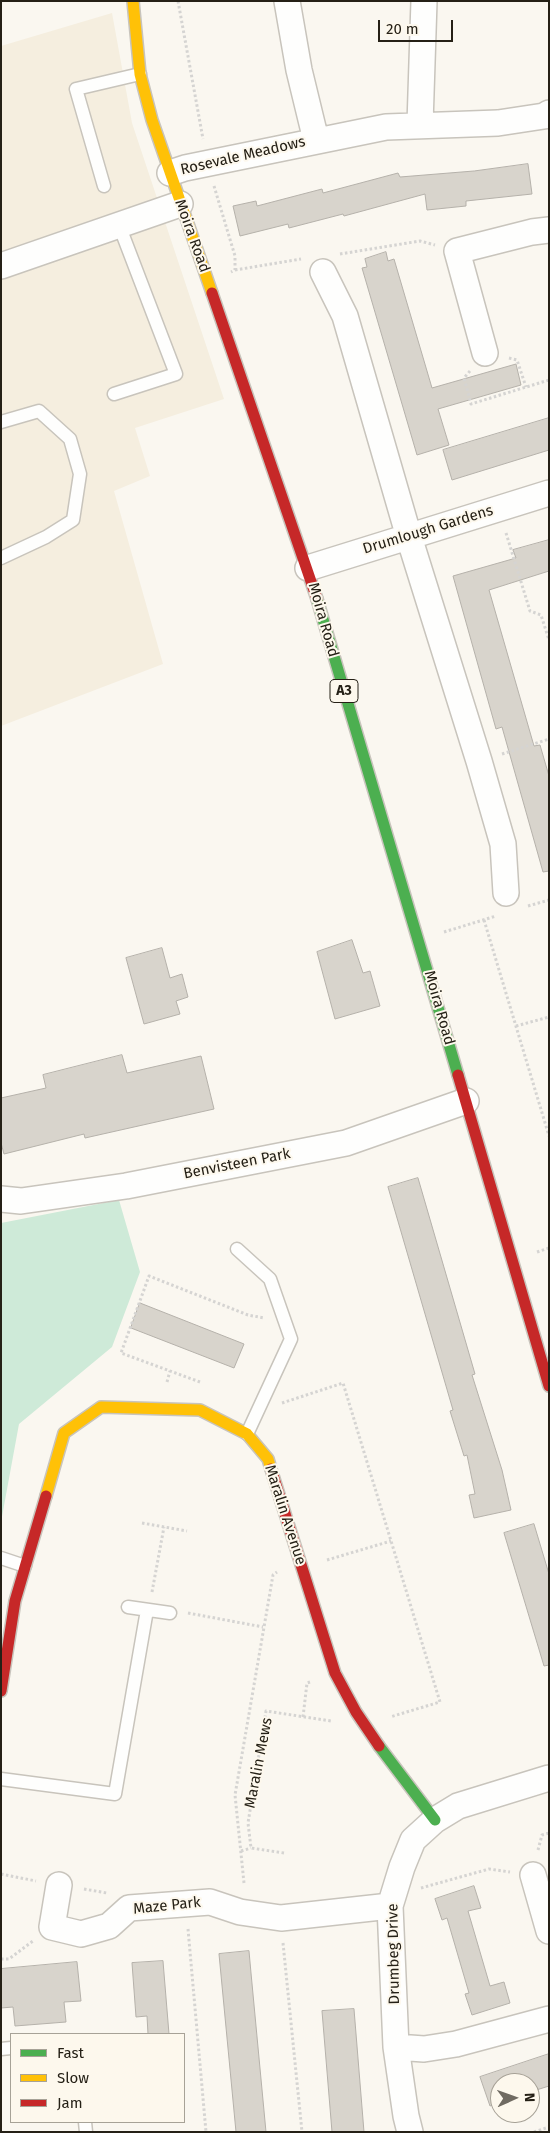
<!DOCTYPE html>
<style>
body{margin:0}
#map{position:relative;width:550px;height:2133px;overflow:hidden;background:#faf7f0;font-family:"Fira Sans",sans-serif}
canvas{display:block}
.frame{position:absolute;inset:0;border:2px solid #252016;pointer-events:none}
.legend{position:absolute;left:10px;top:2033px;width:175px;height:90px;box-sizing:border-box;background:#fdf8ed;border:1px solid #a7a297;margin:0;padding:6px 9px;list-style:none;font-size:15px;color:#252016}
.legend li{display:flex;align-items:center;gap:10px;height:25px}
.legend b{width:25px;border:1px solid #a7a297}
.north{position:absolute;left:490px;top:2073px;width:50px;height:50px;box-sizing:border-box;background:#fdf8ed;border:1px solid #a7a297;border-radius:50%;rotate:88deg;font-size:14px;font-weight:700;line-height:20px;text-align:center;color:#252016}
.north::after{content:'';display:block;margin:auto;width:18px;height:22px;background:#706b62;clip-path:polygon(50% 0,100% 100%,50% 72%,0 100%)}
.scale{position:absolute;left:378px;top:20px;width:75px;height:22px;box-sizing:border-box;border:2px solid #252016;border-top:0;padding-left:6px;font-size:15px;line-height:18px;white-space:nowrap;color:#252016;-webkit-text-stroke:4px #fdf8ed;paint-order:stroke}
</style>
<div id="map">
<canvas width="550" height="2133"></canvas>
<div class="frame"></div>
<ul class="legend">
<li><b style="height:6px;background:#4caf50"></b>Fast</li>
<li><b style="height:6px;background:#ffc107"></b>Slow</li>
<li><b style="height:6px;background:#c62828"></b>Jam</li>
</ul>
<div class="north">N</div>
<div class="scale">20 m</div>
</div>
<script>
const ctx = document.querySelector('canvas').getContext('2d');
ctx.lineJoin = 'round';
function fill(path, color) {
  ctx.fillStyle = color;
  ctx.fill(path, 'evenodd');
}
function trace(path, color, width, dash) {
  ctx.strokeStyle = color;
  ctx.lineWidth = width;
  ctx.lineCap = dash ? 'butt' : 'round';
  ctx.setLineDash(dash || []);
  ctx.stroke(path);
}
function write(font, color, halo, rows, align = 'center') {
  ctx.font = font + ' "Fira Sans",sans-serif';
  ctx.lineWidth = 4;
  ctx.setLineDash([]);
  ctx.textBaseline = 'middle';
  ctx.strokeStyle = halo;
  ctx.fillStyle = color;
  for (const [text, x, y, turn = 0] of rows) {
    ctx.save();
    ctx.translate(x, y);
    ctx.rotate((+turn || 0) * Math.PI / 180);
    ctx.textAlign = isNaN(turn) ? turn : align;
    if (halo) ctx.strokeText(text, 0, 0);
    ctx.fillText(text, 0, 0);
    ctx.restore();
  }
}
fill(new Path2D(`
 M112,13l20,110 92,276 -89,29 15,48 -36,15 49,173 -162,62v-680z`), '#f5eedf');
fill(new Path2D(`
 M119,1200l21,72 -28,75 -93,77 -18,98v-299z`), '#ceead8');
const building = new Path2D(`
 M528,164l4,30 -66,7v5l-39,4 -2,-16 -81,22 -1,-2 -54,14 -1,-4 -48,12 -7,-30 23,-5 1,5 65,-17 1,4 75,-20 2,4 74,-6z
 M386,252l2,9 6,-2 38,129 84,-24 5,21 -83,24 11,36 -32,10 -55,-187 5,-1 -2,-8z
 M549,418v32l-97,30 -9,-30z
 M549,540v31l-60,19 45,156 6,-1 9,31v95l-6,1 -41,-145 -6,2 -43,-153 63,-18 -3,-8z
 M352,940l11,33 7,-2 10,35 -45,13 -18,-67z
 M162,948l8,30 12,-4 6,23 -12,4 4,13 -36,10 -18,-66z
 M122,1055l5,18 74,-17 13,53 -129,29 -1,-4 -80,20 -3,-11v-45l45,-10 -3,-13z
 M418,1178l57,196 -3,1 30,95 9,40 -37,8 -5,-23 6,-1 -8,-39 -3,1 -14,-45 3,-1 -65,-223z
 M140,1303l104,41 -10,24 -103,-40z
 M534,1524l15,50v91l-5,1 -40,-133z
 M474,1886l7,22 -13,3 22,75 14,-4 6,21 -38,12 -7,-21 4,-1 -22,-75 -5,2 -7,-21z
 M249,1951l2,22 15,159h-30l-17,-178z
 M163,1961l6,73h-21l-1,-18 -11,1 -4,-54z
 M77,1962l4,39 -17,1 2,20 -51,4 -2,-19 -12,1v-39z
 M354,2009l10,123h-32l-10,-121z
 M549,2054v32l-19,6v-9h-30v19l-10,4 -10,-29z`);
fill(building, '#d8d4cc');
trace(building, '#b5b1aa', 1);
const lane = new Path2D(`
 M104,186l-28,-97 64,-15
 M114,394l62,-20 -57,-149
 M1,422l38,-11 31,28 10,35 -7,46 -27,17 -45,21
 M237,1249l33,30 21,60 -44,95
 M1,1558l24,8
 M128,1607l42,6
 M1,1779l114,15 32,-184
 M1,2049l10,-1
 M85,2122l1,10`);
const street = new Path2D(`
 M287,1l12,69 17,70
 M420,124l4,-123
 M170,173l15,-5 201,-41 112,-4 46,-7 5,-3
 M1,266l179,-62
 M323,272l22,44 64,221 70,224 24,83 3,49
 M485,353l-28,-102 75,-19 17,-2
 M308,568l241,-75
 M1,1199l20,2 105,-15 220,-43 120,-42
 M533,1875l16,56
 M59,1885l-7,42 29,7 28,-8 20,-18 81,-6 30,10 41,6 109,-12
 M396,2047l28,2 32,-5 93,-25
 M410,2132l-4,-16 -10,-69 -6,-141 12,-39 11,-27 22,-20 23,-14 91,-28`);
const fast = new Path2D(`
 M317,599l141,476
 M379,1746l56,74`);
const slow = new Path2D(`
 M133,1l7,73 12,46 60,173
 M46,1496l18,-63 37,-26 99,3 47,24 21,25 3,10`);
const jam = new Path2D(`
 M212,293l105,306
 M458,1075l91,311
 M271,1469l64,204 21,39 23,34
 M1,1691l14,-90 31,-105`);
trace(lane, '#c8c4bc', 15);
trace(street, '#c8c4bc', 28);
trace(fast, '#c8c4bc', 14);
trace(slow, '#c8c4bc', 14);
trace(jam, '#c8c4bc', 14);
trace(new Path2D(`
 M178,1l25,138
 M214,186l21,70v14l-4,2
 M340,254l80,-13 15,4
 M235,270l66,-11
 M509,358l8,2 9,27
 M470,371l-6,7 7,26 78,-24
 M506,533l24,78 11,4 8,25
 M502,754l47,-15
 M528,906l21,-6
 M484,920l65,216
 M444,932l52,-16
 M516,1026l33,-9
 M537,1252l12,-4
 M167,1382l3,-11
 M200,1382l-79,-29 28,-77 99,39 16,3
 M282,1403l61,-20 97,319 -50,15
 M142,1523l45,8
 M327,1560l64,-19
 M152,1592l12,-65
 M188,1613l75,14
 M303,1717l4,-34 3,-1
 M538,1850l4,-15 7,-2
 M241,1851l10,-3
 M284,1853l-33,-5 -3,-25 18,-112 65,10
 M1,1874l35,7
 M244,1883l-9,-88 38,-220 4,-3
 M421,1888l68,-19 21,3
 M84,1889l23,4
 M188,1929l18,203
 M283,1943l19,189
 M1,1959h8l24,-18
 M534,2132l15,-5`), '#d5d4d2', 3, [2.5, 2.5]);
trace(lane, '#fefefd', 12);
trace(street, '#fefefd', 25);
trace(fast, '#4caf50', 11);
trace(slow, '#ffc107', 11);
trace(jam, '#c62828', 11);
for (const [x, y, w] of [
 [344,691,28]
]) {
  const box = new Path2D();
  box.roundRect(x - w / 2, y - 11.5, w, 23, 4);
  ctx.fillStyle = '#fdf8ed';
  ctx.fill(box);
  trace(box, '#252016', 1);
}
write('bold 14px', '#252016', null, [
 ["A3",344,691]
]);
write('15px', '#252016', '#fdf8ed', [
 ["Rosevale Meadows",243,156,-13],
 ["Moira Road",192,236,70],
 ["Drumlough Gardens",428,530,-17],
 ["Moira Road",323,620,74],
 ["Moira Road",439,1008,74],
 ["Benvisteen Park",237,1164,-11],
 ["Maralin Avenue",285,1515,72],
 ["Maralin Mews",259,1763,-79],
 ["Maze Park",167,1906,-6],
 ["Drumbeg Drive",394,1954,-91]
]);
</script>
